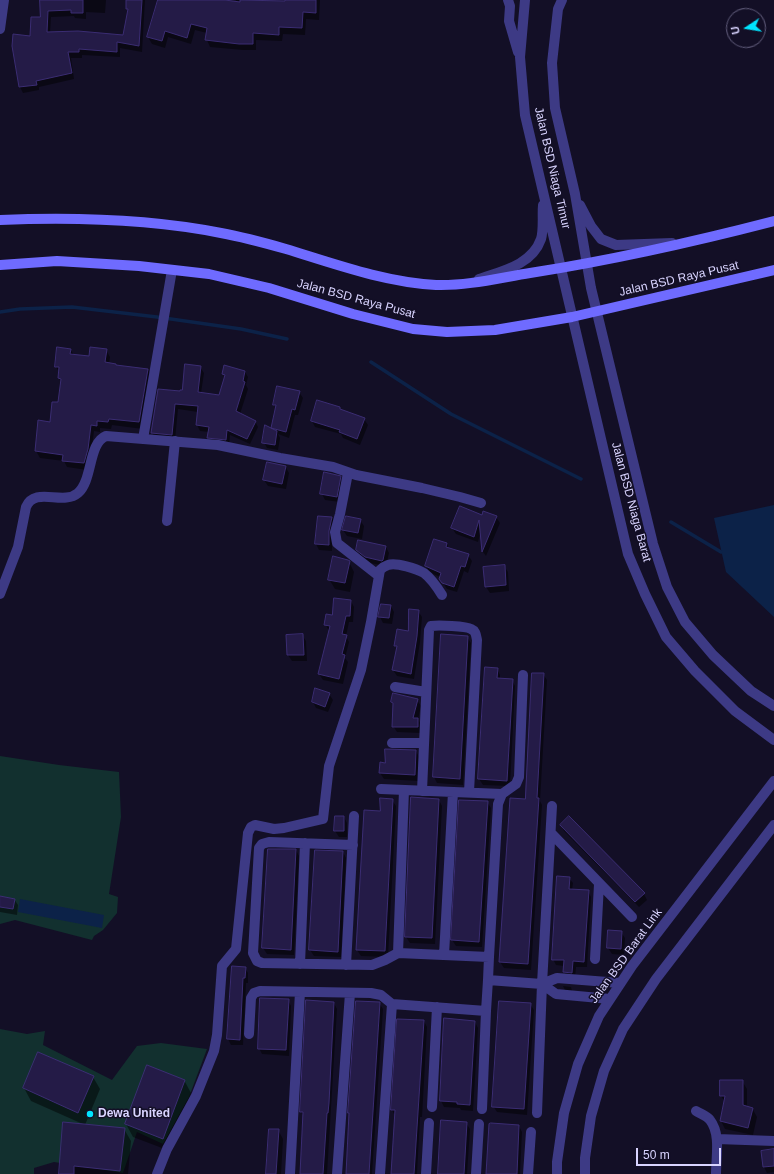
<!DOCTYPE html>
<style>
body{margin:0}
#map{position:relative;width:774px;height:1174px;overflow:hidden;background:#130f26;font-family:Arial,sans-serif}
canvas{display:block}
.north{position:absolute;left:726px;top:8px;width:40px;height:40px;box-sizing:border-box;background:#130f26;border:1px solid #625e7d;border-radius:50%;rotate:258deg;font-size:11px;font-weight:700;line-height:16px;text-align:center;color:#d9d4ff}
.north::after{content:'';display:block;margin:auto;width:14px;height:18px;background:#00e5ff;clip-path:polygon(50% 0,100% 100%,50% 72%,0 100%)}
.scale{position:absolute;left:636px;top:1148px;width:85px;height:18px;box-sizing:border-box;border:2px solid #d9d4ff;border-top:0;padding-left:5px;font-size:12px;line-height:14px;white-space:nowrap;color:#d9d4ff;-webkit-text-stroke:3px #130f26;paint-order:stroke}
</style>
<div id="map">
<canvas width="774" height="1174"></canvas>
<div class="north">U</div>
<div class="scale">50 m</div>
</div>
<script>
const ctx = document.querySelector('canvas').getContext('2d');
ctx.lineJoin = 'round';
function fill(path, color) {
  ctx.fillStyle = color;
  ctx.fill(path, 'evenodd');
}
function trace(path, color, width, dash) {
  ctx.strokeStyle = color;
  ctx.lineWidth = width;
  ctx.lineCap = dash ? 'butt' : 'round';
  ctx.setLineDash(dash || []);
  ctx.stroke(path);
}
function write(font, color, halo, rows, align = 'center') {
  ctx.font = font + ' Arial,sans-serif';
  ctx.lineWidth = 3;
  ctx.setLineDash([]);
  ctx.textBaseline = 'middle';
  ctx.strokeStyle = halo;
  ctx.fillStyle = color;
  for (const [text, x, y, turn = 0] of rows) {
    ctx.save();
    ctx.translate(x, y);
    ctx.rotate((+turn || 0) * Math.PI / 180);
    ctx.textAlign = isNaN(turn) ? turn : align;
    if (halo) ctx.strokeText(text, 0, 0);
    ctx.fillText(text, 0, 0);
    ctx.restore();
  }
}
fill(new Path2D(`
 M0,756l59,9 60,7 2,45 -12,77 9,3 -1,16 -14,17 -9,6 -2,4 -77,-20 -15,4z
 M0,1029l27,5 18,-3 -2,14 69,35 25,-34 24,-3 46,6 -18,48 -26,47 -26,-12 -14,41 -69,-11 -20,6v6h-34z`), '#12302f');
fill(new Path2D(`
 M774,505v112l-48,-45 -12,-54z
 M20,899l84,16 -2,13 -84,-16z`), '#0c2248');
fill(new Path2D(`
 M41,0h65l-1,13 -19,-1v7l-11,-1 -1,-2 -23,1 -1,16 74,3 5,-24 -2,-3v-9h18l-3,52 -22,-4v9l-38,-2v3h-11l3,21 -35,8v3l-16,3 -3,-6 -7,-41 18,-9 10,-19z
 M159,0h69l1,5 6,1 1,-6h28l22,3v-3h34l-1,20 -13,-1 -1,16 -22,-1 -1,7 -26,-1v10h-13l-33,-3 -3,-7v-7l-12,-3 -4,14 -23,-7 -3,11 -13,-4 -4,-7z
 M70,349l4,6 16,2 16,-7 4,7 -1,7 8,2 31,4 4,7 -9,52 -31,-4 -1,4 -11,-1v4l-6,-1 -3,24 -4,15 -20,-3 -3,-6 -24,-3 -4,-7 3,-30 12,2 8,-19 2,-21 -2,-5v-6l-3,-5z
 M200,367l4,6 -3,20 19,3 5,-19 -2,-3 22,-2 3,5 -2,8 2,4 -8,25 15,7 3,6 -8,17 -20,-9 -1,11 -17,-3 -4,-6 1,-5 -9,-1 -3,-6 1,-13 -20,-3 -3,31 -20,-2 -3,-5z
 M299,392l4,6 -5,17h-3l-6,23 -11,-4 2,4 -2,12 -11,-2 -3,-6 9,-12 -1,-2 4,-19 -2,-5z
 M318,401l21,6 2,3 23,9 4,6 -8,20 -17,-7 -2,-4 -26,-7 -3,-6z
 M285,466l4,7 -3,16 -18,-3 -4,-6z
 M340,477l3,6 -3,19 -15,-2 -3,-6z
 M482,516l14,1 4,6 -14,33 -3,-4 -2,-22 -3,12 -22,-8 -4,-6z
 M332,518l3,6 -3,13v14l-13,-1 -3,-6z
 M360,520l4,6 -2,13 -15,-3 -4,-6z
 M447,544l2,5 19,6 4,6 -4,12 -4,-2 -7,21 -10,-3 -7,-11v-1l-11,-5 -3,-6z
 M386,547l3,6 -3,13 -16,-3 -9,-7 -4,-6z
 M349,562l5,10 -4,20 -15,-3 -6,-10z
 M504,566l4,6 1,19 -19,2 -4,-6z
 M351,601l3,6 -1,15h-4l-3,14 3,6 -4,16 3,4 -5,22 -20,-4 -4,-6 10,-43 -3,-6z
 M391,606l3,6 -2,12 -9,-1 -3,-6z
 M418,611l4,6 -2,25 -6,37 -17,-3 -4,-6 4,-21 -2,-4 14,-13z
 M302,635l4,6 1,20h-15l-4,-6 -1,-19z
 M442,635l25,2 4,6 -8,142 -26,-2 -3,-6z
 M497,669l3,6v4l12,1 3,6 -5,100 -27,-1 -4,-6z
 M543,674l4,6 -7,121 2,4 -11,165 -27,-2 -4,-6 26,-162z
 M329,694l4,6 -5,12 -12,-4 -3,-6z
 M417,700l4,6 -3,13 3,6v8l-24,-1 -4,-6 1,-20 -2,-4z
 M416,751l3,6 -1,24 -34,-2 -4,-6 1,-10 5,1z
 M392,800l4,6 -8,151 -27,-1 -4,-6 23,-138z
 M439,800l3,6 -7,138 -25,-1 -4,-6z
 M487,802l4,6 -9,139 -26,-1 -4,-6z
 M344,817l3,6v14h-8l-4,-6z
 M561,825l83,69 3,6 -8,7 -75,-76z
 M269,850h27l3,6 -5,99 -27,-1 -4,-6z
 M343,852l3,6 -5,99 -27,-1 -4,-6z
 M569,878l4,5 -1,7 16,1 3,6 -4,70h-11l-1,11 -8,-1 -3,-5v-6l-8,-1 -3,-6z
 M0,897l14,2 4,6 -1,10 -17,-3z
 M609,931l12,1 4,6 -1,17 -12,-1 -4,-6z
 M233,967l12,1 3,5v10h-2l-3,62h-12l-3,-6z
 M563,986l8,1 1,4 -7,-1z
 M288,1000l3,6 -2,50 -27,-2 -3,-6z
 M334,1003l3,6 -10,165h-26l3,-57 -3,-5z
 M379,1003l4,6 -11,165h-25z
 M530,1004l4,6 -7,105 -30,-3 -4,-6z
 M424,1021l3,6 -5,90h-2l-3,57h-25l3,-58 -3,-6z
 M475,1022l3,6 -5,83 -12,-1 -1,-2 -16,-1 -3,-6z
 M93,1077l7,12 -15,36 -54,-24 -7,-13z
 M184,1080l7,13 -21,58 -37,-14 -7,-13z
 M742,1081l5,8v18l5,1 5,9 -4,18 -28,-6 -4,-8 4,-19 -4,-6z
 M466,1123l4,6 -3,45h-28z
 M519,1126l3,6 -2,42h-33z
 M124,1129l7,12 -3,33h-68z
 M278,1130l5,9 -2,35h-14z
 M774,1150v22l-7,1 -3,-6 -2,-15z`), '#0007');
trace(new Path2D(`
 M0,312l20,-3 52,-2 85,10 84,12 46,10
 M371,362l80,52 130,65
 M671,522l50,30`), '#0c2248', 3.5);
const building = new Path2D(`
 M40,0h43v13h-12v-3l-23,1 -1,21 31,-1 45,4 5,-26h-2v-9h16l-3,46 -22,-4v10l-38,-3v3h-11l4,21 -36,8 1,4 -18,2 -7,-41 1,-12 17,2 1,-19h9z
 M158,0h67l15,2v-2l45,1v-1h31v13l-13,-1 -1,16 -23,-1v8l-26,-2v11h-14l-34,-4 2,-12 -16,-4 -4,14 -22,-7 -3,10 -15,-4z
 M57,347l14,2 -1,5 19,2 1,-9 17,2 -2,13 11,2v1l32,4 -9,53 -30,-3 -1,3 -11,-1v5l-6,-1 -3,24 -4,14 -22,-2 1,-6 -28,-4 3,-31 12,2 2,-20h6l3,-23 -3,-1 1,-11h-4z
 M185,364l16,2 -3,26 21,3 6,-20 -3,-1 2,-9 21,6 -2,10 2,1 -9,29 20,10 -9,18 -20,-9 -1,10 -19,-2 2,-11 -13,-2 2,-19 -23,-2 -3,31 -21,-2 7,-44 22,2v-1h2z
 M277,386l23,5 -5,19 -3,-1 -6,23 -15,-4 5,-23h-3z
 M317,400l23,7v2l25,9 -8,21 -18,-7 1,-2 -29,-9z
 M265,425l12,6 -2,14 -13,-2z
 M267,462l19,4 -4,18 -19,-4z
 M324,472l17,4 -4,21 -17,-3z
 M460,506l22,9 1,-4 14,5 -15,36 -3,-32 -5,17 -23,-9z
 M318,516l14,1 -3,14v14l-14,-1z
 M346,516l15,3 -3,14 -16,-3z
 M434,539l13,4 -1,4 23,7 -4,13 -4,-1 -7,21 -12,-4 -3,-4 2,-6 -16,-7z
 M358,540l28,6 -3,14 -1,1 -17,-4 -9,-7z
 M333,556l15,4 2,1 -5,22 -17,-3z
 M505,565l1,20 -21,2 -2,-20z
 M334,598l17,2 -1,16h-4l-4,18 5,1 -5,19 3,1 -6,24 -21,-5 12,-48 -6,-1 2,-11 6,1z
 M381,604l10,1 -2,13 -11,-1z
 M409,609l10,1 -2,26 -6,38 -19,-4 5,-24h-3l3,-17 11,2z
 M303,634l1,21h-17l-1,-20z
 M441,634l27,2 -8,143 -27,-2z
 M485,667l13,1 -1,10 16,1 -6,102 -29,-2z
 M532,673h12l-7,125h2l-11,166 -29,-2 11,-164 15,1z
 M315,688l15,5 -5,14 -13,-5z
 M393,693l25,6 -5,19h5v9h-26l1,-24 -2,-1z
 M385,749l31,1 -1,25 -36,-2 1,-11 5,1z
 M411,797l28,2 -7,139 -27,-1z
 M380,798l13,1 -8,152 -29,-1 8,-140 16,1z
 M459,800l29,1 -9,141 -28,-2z
 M335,816h9v15h-10z
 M569,816l76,77 -10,9 -75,-77z
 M268,849h28l-5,101 -29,-2z
 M315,850l28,1 -5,101 -29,-2z
 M557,876l13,1 -1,12 20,1 -5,72 -11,-1 -1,12 -9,-1 1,-12h-12z
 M0,896l15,3 -2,10 -13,-2z
 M608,930l14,1 -1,18 -14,-1z
 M232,966l14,1 -1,11h-2l-3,62 -13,-1z
 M260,998l29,1 -3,51 -28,-1z
 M306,1000l28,2 -5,101 -1,10h-1l-4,61h-23l3,-62h-3z
 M356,1001l24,1 -11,172h-23l3,-61h-1z
 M499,1001l32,2 -7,106 -32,-2z
 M444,1018l31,3 -5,84 -13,-1v-2l-17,-1z
 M397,1019l27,1 -10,154h-23l4,-64h-4z
 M38,1052l56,24 -16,37 -55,-25z
 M147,1065l38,15 -22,59 -38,-15z
 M720,1080h23v25l10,3 -5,20 -28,-7 5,-25h-5z
 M441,1120l26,2 -3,52h-26z
 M63,1122l62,6 -5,43 -46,-5v8h-15z
 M491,1123l28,2 -2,49h-31l3,-50z
 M269,1129h10l-3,45h-10z
 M774,1149v17l-11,1 -2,-16z`);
fill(building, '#241b47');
trace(building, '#3b2d73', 1);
trace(new Path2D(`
 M508,0l2,6 -1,15 9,31
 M525,0l-5,57 5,58 103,439 17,40 21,43 29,34 40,40 39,29
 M562,0l-4,9 -6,54 3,45 20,86 16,94 62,256 14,43 18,35 28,33 38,36 23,15
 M0,29l4,-29
 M580,205l11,21 10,13 15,6 56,-2
 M479,279c23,-8 53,-14 62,-40 3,-10 1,-24 2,-34
 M143,439l29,-169
 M348,473l-8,41 -5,18 2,11 42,33
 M167,521l8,-80
 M0,594l18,-47 8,-40c9,-21 37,-1 52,-14 15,-13 10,-50 28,-57l112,9 62,13 53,9 23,8 66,13 38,9 21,6
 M395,687l31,5
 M392,743h32
 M381,789l121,5
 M422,791l7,-161 2,-4c7,-1 35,0 40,3 5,2 5,6 6,11l-8,152
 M551,833l81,84
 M353,845l-84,-3 -7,2 -3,4 -6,105 4,8 5,2 110,2 13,-5 13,-7 91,4 -1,23
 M398,953l6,-163
 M444,955l9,-163
 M489,957l9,-153 4,-10 14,-10 3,-7 4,-102
 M595,959l4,-75
 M300,964l5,-121
 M346,965l8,-149
 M542,984l14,10 54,5
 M249,1034l2,-36 3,-5 6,-2 111,2 10,2 11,9 94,7 2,-31 54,4 15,-6 63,5
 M432,1107l5,-100
 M482,1109l4,-98
 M696,1111c5,3 11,5 14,9 11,14 6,37 6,54
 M537,1113l5,-129 10,-178
 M717,1139l57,2
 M157,1174l10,-25 29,-53 18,-45 3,-16 5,-69 14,-17 12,-116 3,-6 4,-2 19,4 10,-1 39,-9 6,-53 32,-96 10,-48 9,-52c2,-2 5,-4 8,-5 8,-3 29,4 36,8 8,6 13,14 18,22
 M290,1174l10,-182
 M337,1174l13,-181
 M380,1174l12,-170
 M426,1174l3,-51
 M476,1174l3,-50
 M528,1174l3,-42
 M557,1174v-12l7,-49 14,-49 21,-48 33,-50 142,-185
 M585,1174v-16l6,-42 13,-45 19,-42 33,-50 118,-154`), '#3d3a85', 10);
trace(new Path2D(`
 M0,220c72,-3 150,-1 221,13 22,4 44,10 65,16 49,15 98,33 150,36 31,1 63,-7 94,-12 82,-13 163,-31 244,-52
 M0,265l57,-4 82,5 70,8 60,14 84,26 60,15 34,3 48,-2 77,-13 202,-47`), '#6f6bff', 10);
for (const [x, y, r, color] of [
 [90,1114,4,"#00e5ff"]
]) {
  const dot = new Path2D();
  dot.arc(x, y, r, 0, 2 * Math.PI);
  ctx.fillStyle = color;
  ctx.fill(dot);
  trace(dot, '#130f26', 1.5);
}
write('12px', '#d9d4ff', '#130f26', [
 ["Jalan BSD Niaga Timur",552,168,77],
 ["Jalan BSD Raya Pusat",679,279,-13],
 ["Jalan BSD Raya Pusat",356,299,15],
 ["Jalan BSD Niaga Barat",631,502,75],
 ["Jalan BSD Barat Link",626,956,-54]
]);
write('bold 12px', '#d9d4ff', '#130f26', [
 ["Dewa United",98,1114]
], 'left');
</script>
